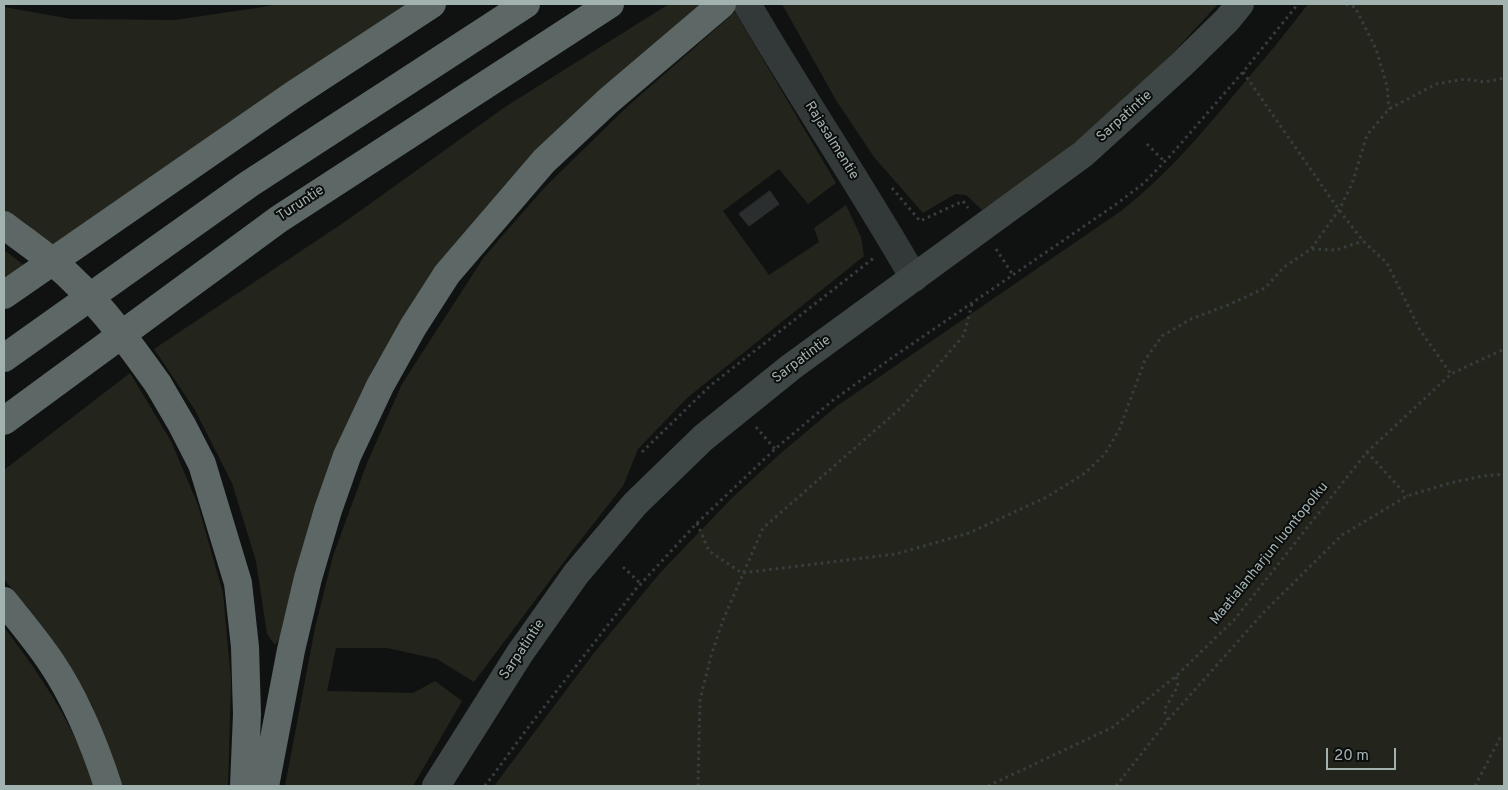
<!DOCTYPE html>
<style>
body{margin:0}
#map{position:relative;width:1508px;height:790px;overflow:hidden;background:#101212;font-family:Overpass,sans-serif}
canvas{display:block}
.frame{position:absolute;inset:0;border:5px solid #a2b3af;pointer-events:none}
.scale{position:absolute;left:1326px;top:748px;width:70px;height:22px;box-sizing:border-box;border:2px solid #a2b3af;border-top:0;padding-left:6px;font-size:15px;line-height:18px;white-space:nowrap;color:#a2b3af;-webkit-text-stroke:4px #0c0d0d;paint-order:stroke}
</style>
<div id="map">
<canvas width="1508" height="790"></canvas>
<div class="frame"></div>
<div class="scale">20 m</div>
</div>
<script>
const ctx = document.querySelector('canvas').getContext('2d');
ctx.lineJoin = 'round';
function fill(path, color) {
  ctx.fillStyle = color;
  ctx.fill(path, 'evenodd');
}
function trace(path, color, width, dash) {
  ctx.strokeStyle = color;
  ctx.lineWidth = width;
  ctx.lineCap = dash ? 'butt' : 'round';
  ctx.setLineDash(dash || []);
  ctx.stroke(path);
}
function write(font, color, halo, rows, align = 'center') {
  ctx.font = font + ' Overpass,sans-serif';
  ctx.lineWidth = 4;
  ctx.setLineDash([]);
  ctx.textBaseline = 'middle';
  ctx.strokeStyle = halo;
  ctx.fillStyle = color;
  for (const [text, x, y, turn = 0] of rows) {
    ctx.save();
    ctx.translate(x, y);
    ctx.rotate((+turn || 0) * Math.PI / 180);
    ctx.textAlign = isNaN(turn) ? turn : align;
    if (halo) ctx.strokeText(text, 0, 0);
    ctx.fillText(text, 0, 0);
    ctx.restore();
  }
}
fill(new Path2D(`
 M278,4h135l-359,243 -50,-37v-203l67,12 104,1 88,-13z
 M669,4h41l-270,266 -66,97 -35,85 -57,182 -7,11 -8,-11 -11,-73 -24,-78 -37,-73 -41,-61 192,-128 159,-114z
 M782,4h436l-58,63 -77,69 -69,54 -32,20 -16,-15 -11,-1 -32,19 -49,-56 -38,-57z
 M1308,4h196v782h-1010l100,-133 66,-80 72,-75 49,-45 56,-47 284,-195c45,-35 80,-77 117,-121 24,-28 48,-57 70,-86z
 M735,12l101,171 -28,21 -29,-35 -56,42 46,64 50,-33 -5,-14 32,-23 15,32 3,19 -177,142 -49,51 -15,37 -51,65 -98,131 -37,-23 -50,-11h-51l-9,43 86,2 22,-12 27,20 -49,85h-128l30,-158 18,-72 34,-93 35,-79 82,-127 61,-70 83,-81z
 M4,250l21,16 -21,14z
 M130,373l41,68 27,64 25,88 8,87 -3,106h-108l-4,-16 -24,-65 -52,-81 -36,-45v-109z
 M4,627c28,37 54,74 74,117 7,14 13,27 17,42h-91z`), '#23251d');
const building = new Path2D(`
 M770,191l9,13 -30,22 -10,-12z`);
fill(building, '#2b2e2e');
trace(building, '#2a2e2e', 1);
trace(new Path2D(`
 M1346,4l9,3 21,42 11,37 2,23
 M1243,72l96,138 24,31 24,22 33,67 31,44
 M1147,144l17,17
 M892,188l28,33 43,-20 5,7
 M996,249l17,26
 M1312,249l24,1 27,-9
 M756,427l19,22
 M642,452l69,-67 164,-128
 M1367,452l40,44
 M697,523l12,28 33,22 154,-19 73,-21 78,-36 38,-24 20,-19 14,-24 26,-70 17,-24 29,-17 37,-14 37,-17 19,-21 27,-18 28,-39 13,-26 15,-49 22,-26 47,-25 29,-5 20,3 19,-4
 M623,567l18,17
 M1168,720l-4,-10 14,-24 -2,-10
 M485,786l42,-57 109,-140 61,-66 78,-74 57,-48 61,-44 222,-152 29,-22 26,-27 73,-84 55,-68
 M698,786l2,-86 11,-44 12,-36 40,-92 140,-122 61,-71 8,-31
 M988,786l125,-59 63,-51 58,-56 133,-168 84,-78 53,-25
 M1116,786l52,-66 96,-108 78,-77 65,-39 43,-13 33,-7 21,-2
 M1475,786l25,-48 4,-3`), '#373e3d', 3, [2.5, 4]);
trace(new Path2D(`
 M747,4c54,93 114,181 167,274`), '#333938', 28);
trace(new Path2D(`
 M436,786l84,-133 56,-79 59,-70 68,-66 88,-71 292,-213 98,-89 46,-45 13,-16`), '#3f4746', 28);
trace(new Path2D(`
 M4,295l289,-200 139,-91
 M4,358l245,-174 277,-180
 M158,384l24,41 20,39 36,119 7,64 2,67 -3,72
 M4,421l275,-202 331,-215
 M4,601c16,20 33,40 47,61 25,37 43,81 57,124
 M265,786l26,-136 17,-72 20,-68 19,-54 33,-70 33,-59 34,-53 97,-113 64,-60 114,-97`), '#5d6866', 28);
trace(new Path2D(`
 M4,225c22,17 46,33 66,52 34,32 61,69 88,107`), '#5d6866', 28);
write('14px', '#a2b3af', '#0c0d0d', [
 ["Sarpatintie",1125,117,-42],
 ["Rajasalmentie",831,141,58],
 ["Turuntie",301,204,-33],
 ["Sarpatintie",802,360,-37],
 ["Maatialanharjun luontopolku",1270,554,-51],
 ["Sarpatintie",523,650,-56]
]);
</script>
